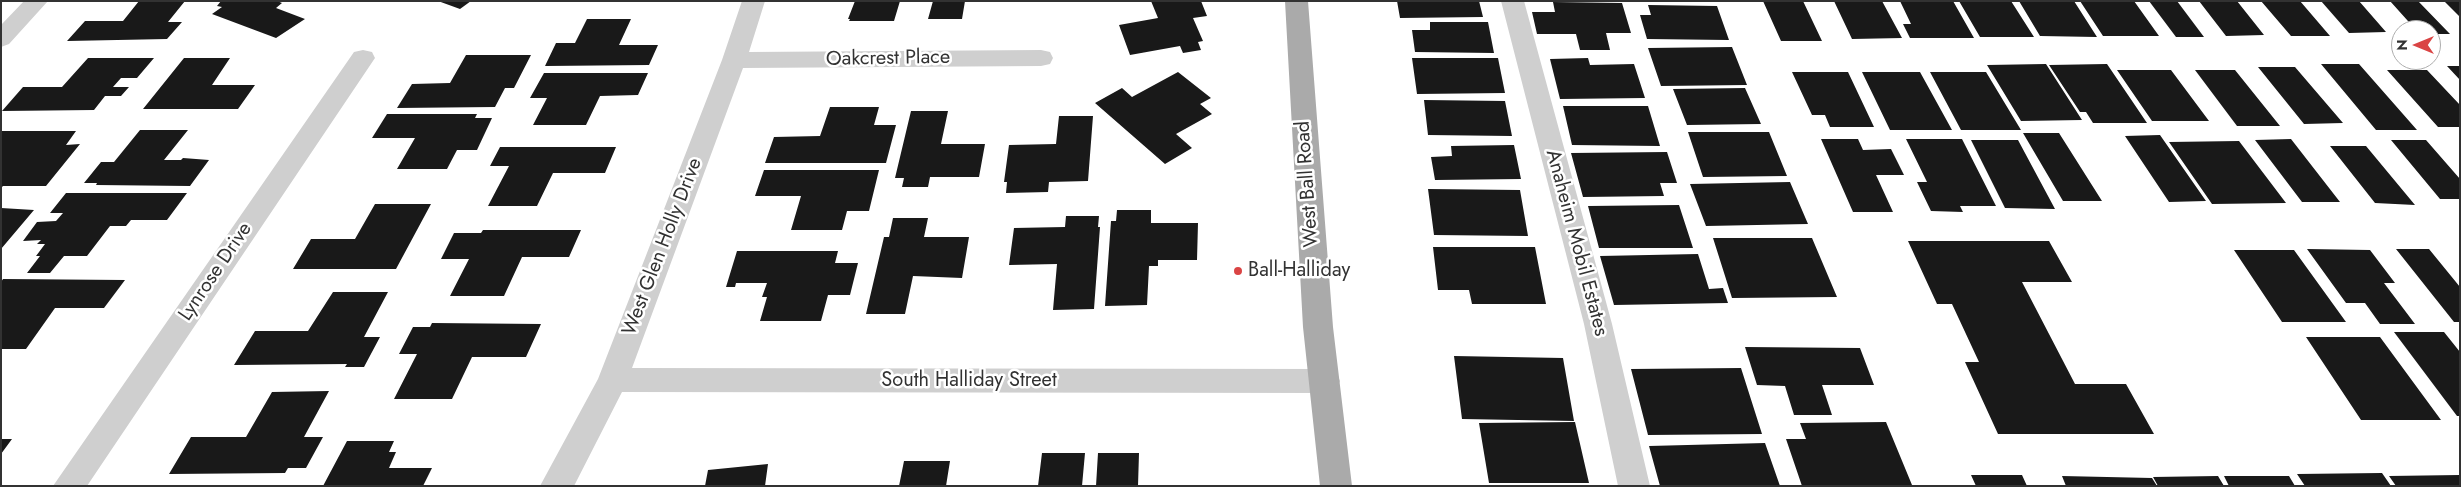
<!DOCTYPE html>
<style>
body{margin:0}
#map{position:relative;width:2461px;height:487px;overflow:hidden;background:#fff;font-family:Jost,sans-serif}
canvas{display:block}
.frame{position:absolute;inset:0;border:2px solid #323232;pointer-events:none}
.north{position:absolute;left:2391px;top:20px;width:50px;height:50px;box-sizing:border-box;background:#fff;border:1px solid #adadad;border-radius:50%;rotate:270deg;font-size:14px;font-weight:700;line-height:20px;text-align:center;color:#323232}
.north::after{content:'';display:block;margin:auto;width:18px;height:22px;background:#da4444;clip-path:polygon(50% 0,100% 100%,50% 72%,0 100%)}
</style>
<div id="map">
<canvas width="2461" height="487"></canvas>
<div class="frame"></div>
<div class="north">N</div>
</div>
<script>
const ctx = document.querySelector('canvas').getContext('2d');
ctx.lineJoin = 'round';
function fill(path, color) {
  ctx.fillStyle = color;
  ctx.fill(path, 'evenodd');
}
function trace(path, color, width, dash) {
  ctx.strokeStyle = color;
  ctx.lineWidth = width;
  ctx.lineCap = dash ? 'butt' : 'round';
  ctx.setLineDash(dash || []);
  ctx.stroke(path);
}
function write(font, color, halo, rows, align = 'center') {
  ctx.font = font + ' Jost,sans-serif';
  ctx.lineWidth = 5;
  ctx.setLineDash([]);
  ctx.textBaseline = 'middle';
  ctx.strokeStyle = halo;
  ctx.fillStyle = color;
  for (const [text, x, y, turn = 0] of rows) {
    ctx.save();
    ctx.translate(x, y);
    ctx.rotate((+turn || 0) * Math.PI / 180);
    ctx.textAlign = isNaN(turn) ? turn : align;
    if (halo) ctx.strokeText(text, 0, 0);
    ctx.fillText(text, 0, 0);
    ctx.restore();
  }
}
fill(new Path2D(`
 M139,1h46l-17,21h14l-15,17 -100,2 18,-20h38z
 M221,1h56l5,2 -6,5 29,11 -29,19 -64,-24 10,-7 -5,-1z
 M438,1h33l-11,8z
 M855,1h45l-6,20h-45l1,-2h-2z
 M933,1h32l-3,18h-34z
 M1151,1h50l6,15 -14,2 10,23 -5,1 3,8 -18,3 -3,-7 -50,9 -11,-30 39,-7z
 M1397,1h82l4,16 -83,1z
 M1763,1h40l19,40h-41z
 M1834,1h48l20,37 -50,1z
 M1900,1h53l21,37h-64l-7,-14h8z
 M1959,1h52l23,36h-54z
 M2019,1h55l23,36 -57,-1z
 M2080,1h54l25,35h-56z
 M2149,1h28l27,36h-28z
 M2199,1h38l27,34 -38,1z
 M2261,1h39l30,35h-39z
 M2321,1h38l27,31 -37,1z
 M2390,1h28l32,33h-19v-4h-15z
 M2444,1h16v16z
 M1553,2l69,1 9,30h-25l4,17h-30l-4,-16h-39l-5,-22h23z
 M1648,5l69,1 12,34 -82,-1 -7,-24h11z
 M587,19h44l-12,26h39l-9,20 -104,1 11,-23h19z
 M1430,22h58l6,31 -79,-1 -3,-22h18z
 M1732,47l15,38 -86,1 -13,-38z
 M466,55h65l-17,33h-9l-10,19 -98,1 15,-24 38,-1z
 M88,58h66l-17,20h-16l-8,9h16l-8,9h-16l-11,14 -92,1 21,-24h39z
 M184,58h46l-18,27h43l-17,24h-95z
 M1412,58h86l7,35 -88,1z
 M1588,58l2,7 44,-1 11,34 -85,1 -10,-40z
 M2046,64l36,56 -61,1 -34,-56z
 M2107,64l40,59h-54l-7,-11h-6l-31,-47z
 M2321,64h38l58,66h-41z
 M2447,66h13v14z
 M2258,67h37l48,56 -39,1z
 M2117,70h54l38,51h-57z
 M2195,70h40l45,56h-43z
 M2387,70h40l33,35v22h-22z
 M1178,72l33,26 -11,6 12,10 -36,20 16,14 -27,16 -70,-61 27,-15 10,9z
 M1792,72h56l26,55h-44l-5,-12h-13z
 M1862,72h58l32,58h-62z
 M1930,72h56l35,58h-60z
 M544,73h104l-10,22 -38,1 -14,29h-53l14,-27h-17z
 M1745,88l16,36 -74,1 -14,-36z
 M1424,100l81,1 7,35 -84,-1z
 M1563,106h85l12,40 -88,-1z
 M830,107h49l-5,18h22l-10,38h-121l9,-26 46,-1z
 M911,111h37l-7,33h44l-6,33h-49l-2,10h-26l2,-9h-9z
 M387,114h90l-2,4h17l-15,32h-20l-10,19h-50l18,-31h-43z
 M1059,116h34l-5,65 -39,1 -1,10 -42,1 1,-11h-3l5,-37 47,-1z
 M140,130h48l-24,30h17l2,-2 26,2 -19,26 -94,-1 1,-2h-13l17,-21h13z
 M1,131h75l-10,14 14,-1 -34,42h-43l-2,2z
 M1688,132h81l18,44 -84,1z
 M2023,133h36l43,68h-39z
 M2160,135l46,66 -37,1 -44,-66z
 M1821,139h37l5,11 28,-1 13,26h-28l17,37h-40z
 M1906,139h56l34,67h-36l3,6 -32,-1 -14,-29h10z
 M2291,139l49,63h-38l-47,-62z
 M1971,140h47l37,69 -50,-1z
 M2391,140h35l34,39v20h-20z
 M2239,141l47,62 -74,1 -43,-62z
 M1514,145l7,34 -86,1 -4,-23 21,-1 -1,-10z
 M2330,146h36l49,59 -40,-2z
 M500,147h116l-11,26h-52l-16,33h-49l21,-40h-19z
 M1667,152l10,31h-17l4,13 -81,1 -12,-44z
 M764,170h115l-10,41h-22l-5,19h-51l10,-34h-46z
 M1790,182l18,42 -102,2 -16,-42z
 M1428,189l92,1 8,46 -94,-1z
 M66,193h121l-20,27h-36l-5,6h-16l-23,30h-23l-14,17h-23l13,-17h-4l9,-12h-8l4,-4 -18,1 14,-19 19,-1 7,-8h-13z
 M375,204h56l-35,65h-103l18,-30h44z
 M1679,205l14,43h-94l-11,-42z
 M1,208l33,2 -33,39z
 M1117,210h34v13h47l-1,37h-39v6h-9l-2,39 -42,1 6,-85h5z
 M1066,216h33l-1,11h2l-6,82 -41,1 4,-46 -48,1 5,-37 51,-1z
 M893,218h35l-4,19h45l-7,41 -49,-2 -8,38h-39l18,-77h5z
 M483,230h98l-12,27h-47l-18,39h-54l19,-37h-28l13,-26h27z
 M1713,238h99l25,59 -105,1z
 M1908,241h141l23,41h-50l53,102h51l28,50h-156l-33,-72h14l-27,-58h-15z
 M1433,247h102l11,57h-74l-3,-14h-31z
 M2307,249l63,1 25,33h-11l31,41h-35l-15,-21h-19z
 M2396,249h33l31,38v35h-6z
 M2234,250h60l52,72h-64z
 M737,251h101l-3,12h23l-8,32h-22l-7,26h-61l7,-24h-5l5,-14h-31l-1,4h-9z
 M1698,254l11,35 14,-1 5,15 -114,2 -14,-49z
 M3,279l122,1 -21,28h-49l-29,41h-25v-67z
 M333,292h55l-24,45h16l-16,30h-19l2,-3 -113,1 21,-34h53z
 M432,323l109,1 -15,33h-54l-20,42h-58l23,-45h-18l14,-27h17z
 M2394,332h50l16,20v64h-3z
 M2306,337h74l61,83h-80z
 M1745,347l115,1 14,37h-52l10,30h-38l-9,-29 -28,-1z
 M1454,356l109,2 11,63 -112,-2z
 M1741,368l21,66 -114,1 -17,-66z
 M329,391l-25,46h19l-17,31h-18l-3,5 -116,1 22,-37h55l26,-45z
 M1575,422l14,61h-100l-10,-60z
 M1886,422l26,63 -110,1 -16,-47h20l-6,-16z
 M1,439h11l-11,15z
 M347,441h47l-5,11h7l-7,16h43l-9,18h-100z
 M1765,443l15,43h-120l-11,-40z
 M1042,453h43l-3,33h-44z
 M1098,453h41l-1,33h-42z
 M904,461h46l-4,25h-47z
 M768,464l-3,22h-60l3,-16z
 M2382,473l9,13h-86l-8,-12z
 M1971,475h51l5,11h-51z
 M2460,475v11h-64l-7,-10z
 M2062,476l90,2 5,8h-91z
 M2218,476l6,10h-66l-5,-9z
 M2224,476h65l6,10h-66z`), '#191919');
fill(new Path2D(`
 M24,1h24l-39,43 -8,3v-22z
 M742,1h23l-16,51 292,-2 9,2 3,6 -3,6 -9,2 -298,2 -111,300 693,1 11,3 4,9 -4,9 -11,3 -703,-1 -48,94h-34l58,-107 124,-319z
 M1501,1h23l88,323 38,162h-32l-34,-162z
 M363,50l9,2 3,6 -288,428h-34l301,-434z`), '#cfcfcf');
fill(new Path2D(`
 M1285,1h23l25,326 19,159h-32l-17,-159z`), '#aaa');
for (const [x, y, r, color] of [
 [1238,271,5,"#da4444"]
]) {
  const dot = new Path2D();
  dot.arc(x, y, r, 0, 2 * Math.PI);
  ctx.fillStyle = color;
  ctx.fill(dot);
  trace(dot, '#fff', 2);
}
write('20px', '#323232', '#fff', [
 ["Oakcrest Place",888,59,-1],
 ["West Ball Road",1308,184,-94],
 ["Anaheim Mobil Estates",1576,243,75],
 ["West Glen Holly Drive",663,247,-69],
 ["Lynrose Drive",216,272,-56],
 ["South Halliday Street",969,381]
]);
write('20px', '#323232', '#fff', [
 ["Ball-Halliday",1248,271]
], 'left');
</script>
